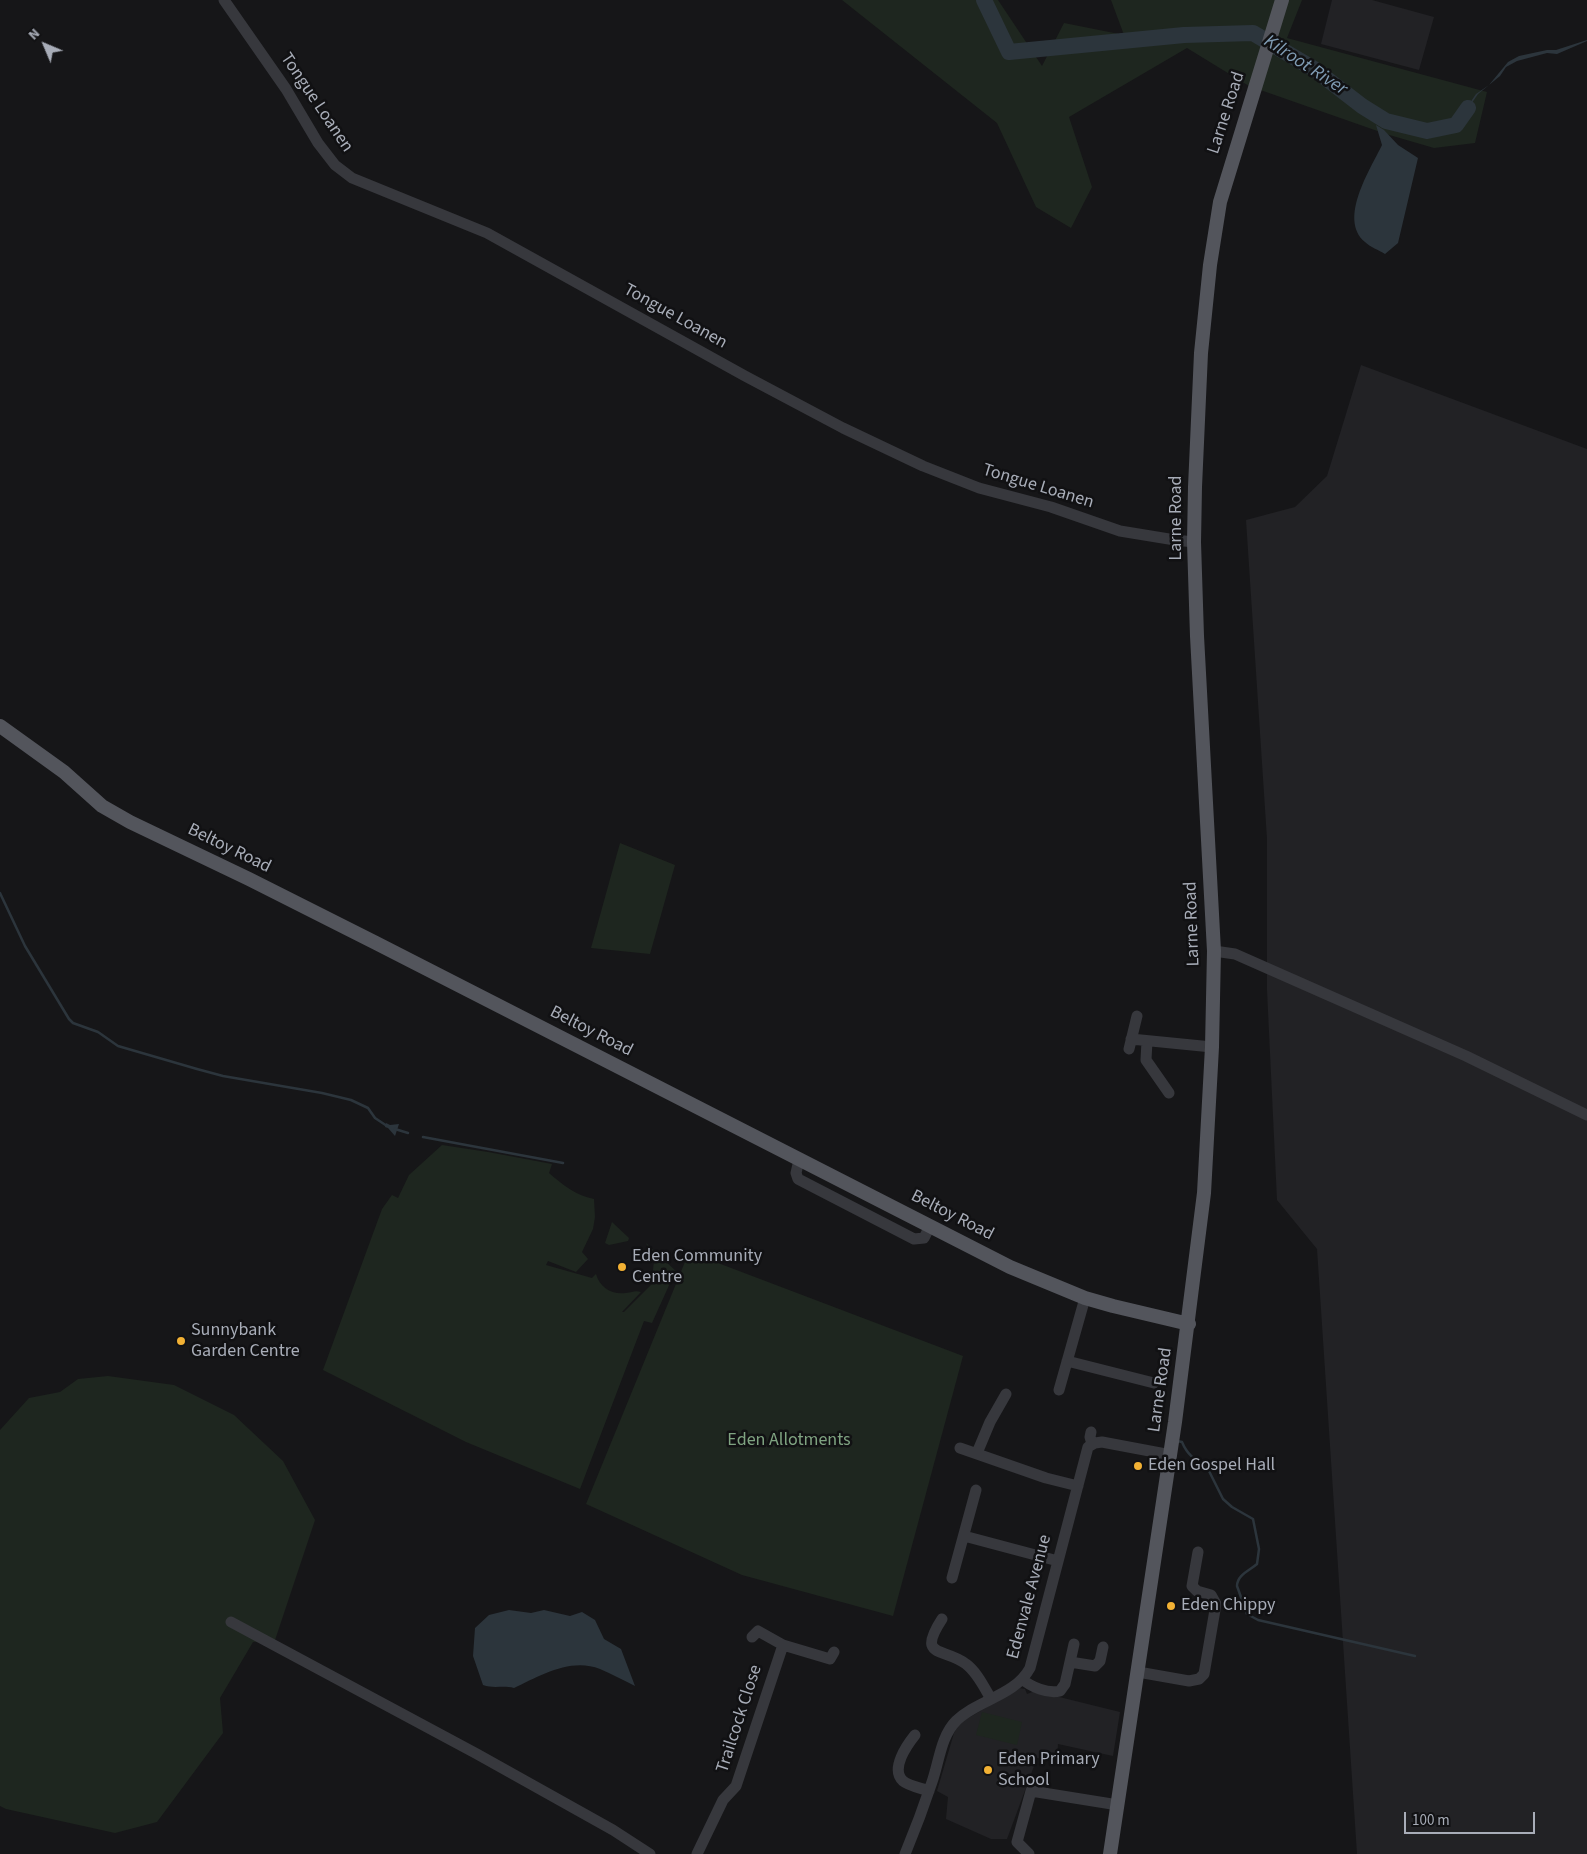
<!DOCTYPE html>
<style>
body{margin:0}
#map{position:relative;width:1587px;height:1854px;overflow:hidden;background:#161618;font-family:"Source Sans 3",sans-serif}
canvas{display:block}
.north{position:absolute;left:20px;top:20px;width:50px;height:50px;-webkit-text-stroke:4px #111113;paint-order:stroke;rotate:315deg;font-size:14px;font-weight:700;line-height:20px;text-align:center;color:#a8adb8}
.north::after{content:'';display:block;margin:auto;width:18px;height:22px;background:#a8adb8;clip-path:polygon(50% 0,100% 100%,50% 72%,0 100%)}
.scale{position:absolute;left:1404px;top:1812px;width:131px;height:22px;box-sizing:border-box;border:2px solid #a8adb8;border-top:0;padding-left:6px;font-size:15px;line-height:18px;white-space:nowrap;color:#a8adb8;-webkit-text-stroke:4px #111113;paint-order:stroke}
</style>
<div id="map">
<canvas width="1587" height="1854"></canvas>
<div class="north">N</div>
<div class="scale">100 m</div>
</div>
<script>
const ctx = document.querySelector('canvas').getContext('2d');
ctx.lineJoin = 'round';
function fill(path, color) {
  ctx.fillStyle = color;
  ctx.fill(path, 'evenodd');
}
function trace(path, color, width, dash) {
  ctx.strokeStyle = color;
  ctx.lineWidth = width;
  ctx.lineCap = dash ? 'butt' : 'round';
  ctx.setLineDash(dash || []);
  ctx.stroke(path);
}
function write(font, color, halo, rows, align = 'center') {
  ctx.font = font + ' "Source Sans 3",sans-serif';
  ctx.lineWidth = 5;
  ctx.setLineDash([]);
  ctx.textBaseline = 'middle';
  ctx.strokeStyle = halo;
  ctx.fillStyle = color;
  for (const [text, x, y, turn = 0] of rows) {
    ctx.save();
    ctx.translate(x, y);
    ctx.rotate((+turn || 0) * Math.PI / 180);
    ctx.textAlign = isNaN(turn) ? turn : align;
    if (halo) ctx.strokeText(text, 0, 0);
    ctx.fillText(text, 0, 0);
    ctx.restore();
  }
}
fill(new Path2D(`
 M1332,0h40l62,17 -15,53 -98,-26z
 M1361,365l226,84v1405h-230l-40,-605 -40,-49 -10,-210v-151l-21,-319 49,-13 32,-31z
 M1019,1688l6,1 2,5 8,-3 85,21 -7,44 -55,-12 -1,17 -20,-3 -30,81h-16l-45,-20 2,-22 -11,-6 17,-58 6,-10z`), '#222225');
fill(new Path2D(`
 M842,0h156l44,66 22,-43 60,12 -13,-35h191l-15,38 200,54 -12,51 -41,5 -48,-14 -137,-48 -62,-38 -118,69 23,70 -21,41 -35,-21 -39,-84z
 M620,843l55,22 -25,89 -59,-6z
 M442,1145l46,7 64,12 -3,9c14,12 26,22 45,26l1,18 -2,12 -11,23 6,7 -12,13 -28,-11 -2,4 46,13 4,-4c4,14 16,21 30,19 7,-1 9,-3 15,-1l-19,20h2l30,-30 -2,-3 2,-18 -8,-18 32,30 -7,8 -19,42 -8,-2 -64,168 -114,-47 -143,-72 59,-161 10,-14 6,3 11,-23z
 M612,1222l17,16 -1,3 -19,4 -4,-2z
 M689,1252l274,104 -70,260 -151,-41 -156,-71z
 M108,1376l66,9 60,30 49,46 32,59 -40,120 -22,2 -33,56 3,35 -66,89 -42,11 -109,-24 -6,-3v-376l29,-32 31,-6 18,-13z
 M982,1712l40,10 -5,23 -41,-10z`), '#1e261f');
fill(new Path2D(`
 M1587,40v1l-30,13 -10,-1 -30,8 -11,6 -6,9 -22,18 -17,25 -6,6 21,-31 13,-9 19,-23 11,-6 28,-6h9z
 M1376,125l8,5 14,15 20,13 -20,85 -13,11c-6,-4 -15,-7 -20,-12 -27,-23 5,-72 17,-97z
 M386,1123l4,2 9,-1 -4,12 -7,-8 -3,-1z
 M509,1610l22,3 13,-3 26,6 12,-4 13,8 9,19 17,10 14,37c-12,-6 -23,-12 -35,-17 -29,-12 -61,7 -86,19 -11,-3 -20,1 -31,-3l-10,-29 2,-28 14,-13z`), '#2c353c');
trace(new Path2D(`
 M0,893l25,53 44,73 4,4 25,9 20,14 79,23 26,7 99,17 29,7 17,8 7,10 12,8
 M395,1129l13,4
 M423,1137l140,26
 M1177,1441l5,1c5,12 12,18 24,23l17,34 9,8 21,12 6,30 -2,15c-8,7 -20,11 -20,22l10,28 11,6 157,36`), '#2c353c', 2.5);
trace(new Path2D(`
 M984,0l25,52 175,-17 69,-2 61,36 48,37 24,15 41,10 29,-6 12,-17`), '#2c353c', 16);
trace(new Path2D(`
 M224,0l62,89 32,54 17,22 17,13 135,55 258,143 98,52 80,38 56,22 72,19 69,24 55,9 19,2
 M1214,951l21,3 231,102 121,59
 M1131,1039l81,8
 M1147,1041l-1,19 23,33
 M1129,1049l8,-33
 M799,1160l-3,13 2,6 116,60 10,-1 6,-12
 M1067,1361l87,22
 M1059,1390l26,-92
 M1091,1432l-1,5 2,7
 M960,1448l86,30 32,8
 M977,1453l13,-31 16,-28
 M964,1536l94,25
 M952,1578l24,-88
 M942,1619c-26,40 2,28 24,45 11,8 18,23 25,35
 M231,1622l246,132 136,76 37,24
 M783,1645l47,14 4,-7
 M1070,1662l25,4 5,-5 3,-14
 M1138,1672l51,9 10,-2 5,-5 12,-70 -5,-9 -14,-4 -5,-5 6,-34
 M1022,1679c9,8 26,15 38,12l5,-7 9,-40
 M915,1735c-8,10 -25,34 -12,46 6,5 18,7 26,10
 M697,1854l26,-54 13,-14 47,-141 -25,-14 -6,6
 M905,1854c10,-24 19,-48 27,-72 7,-20 9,-46 24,-61 21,-21 59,-25 74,-53l58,-221 7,-4 7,-1 69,13
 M1029,1854l-12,-12 14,-51 87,14`), '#37383d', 11);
trace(new Path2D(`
 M0,726l64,46 38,34 28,16 119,57 127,64 634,324 75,31 28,8 76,18
 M1110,1854l65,-432 29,-229 8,-146 2,-96 -17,-315 -3,-94 1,-55 6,-134 9,-88 10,-63 62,-202`), '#53555c', 14);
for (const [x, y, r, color] of [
 [622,1267,5,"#f2b134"],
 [181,1341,5,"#f2b134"],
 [1138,1466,5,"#f2b134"],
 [1171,1606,5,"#f2b134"],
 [988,1770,5,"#f2b134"]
]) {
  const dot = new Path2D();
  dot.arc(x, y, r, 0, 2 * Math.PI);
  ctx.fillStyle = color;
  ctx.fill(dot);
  trace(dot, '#111113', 2);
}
write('18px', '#a8adb8', '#111113', [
 ["Tongue Loanen",316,103,56],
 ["Larne Road",1227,113,-72],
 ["Tongue Loanen",675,317,29],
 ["Tongue Loanen",1038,487,17],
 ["Larne Road",1177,518,-90],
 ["Beltoy Road",229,849,26],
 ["Larne Road",1193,924,-92],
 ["Beltoy Road",591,1032,27],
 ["Beltoy Road",952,1216,27],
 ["Larne Road",1161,1390,-82],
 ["Edenvale Avenue",1030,1597,-75],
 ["Trailcock Close",740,1719,-72]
]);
write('18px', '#a8adb8', '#111113', [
 ["Eden Community",632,1257],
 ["Centre",632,1278],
 ["Sunnybank",191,1331],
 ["Garden Centre",191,1352],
 ["Eden Gospel Hall",1148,1466],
 ["Eden Chippy",1181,1606],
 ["Eden Primary",998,1760],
 ["School",998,1781]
], 'left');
write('18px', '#7fa381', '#111113', [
 ["Eden Allotments",789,1441]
]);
write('italic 19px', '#7f9bb3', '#111113', [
 ["Kilroot River",1305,66,33]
]);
</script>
